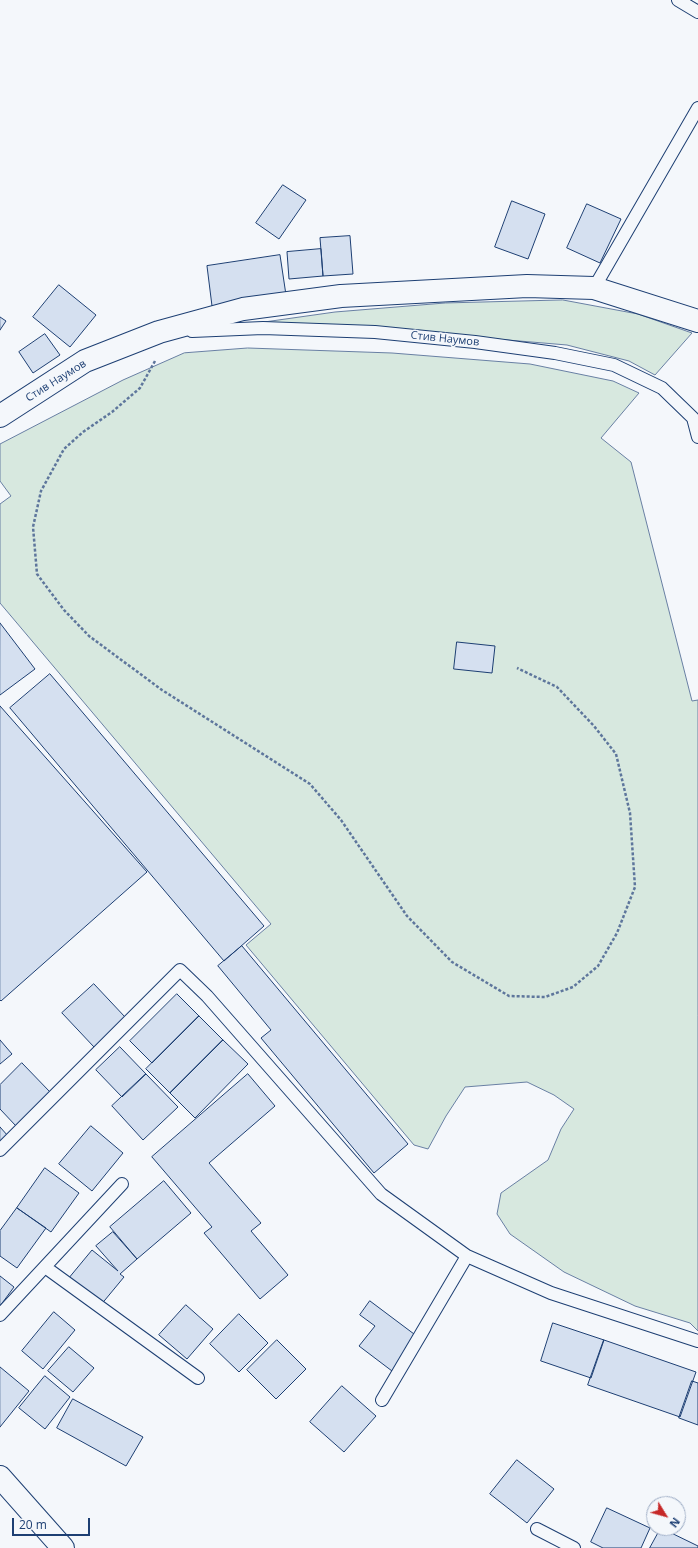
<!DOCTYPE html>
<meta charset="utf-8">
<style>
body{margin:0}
#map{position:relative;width:698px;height:1548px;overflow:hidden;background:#f4f7fb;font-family:"Open Sans",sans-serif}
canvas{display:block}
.north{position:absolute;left:646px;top:1496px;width:40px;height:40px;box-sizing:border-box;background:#f4f7fb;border:1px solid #9eadc5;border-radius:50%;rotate:127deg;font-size:11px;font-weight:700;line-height:16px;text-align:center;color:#1d3f73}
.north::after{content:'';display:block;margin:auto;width:14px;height:18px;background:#c62828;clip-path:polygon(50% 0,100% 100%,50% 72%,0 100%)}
.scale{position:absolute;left:12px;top:1518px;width:78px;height:18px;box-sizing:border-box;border:2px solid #1d3f73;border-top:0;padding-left:5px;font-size:12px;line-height:14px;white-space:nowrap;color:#1d3f73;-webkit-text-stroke:3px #f4f7fb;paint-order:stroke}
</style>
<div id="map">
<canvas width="698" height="1548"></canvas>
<div class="north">N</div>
<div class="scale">20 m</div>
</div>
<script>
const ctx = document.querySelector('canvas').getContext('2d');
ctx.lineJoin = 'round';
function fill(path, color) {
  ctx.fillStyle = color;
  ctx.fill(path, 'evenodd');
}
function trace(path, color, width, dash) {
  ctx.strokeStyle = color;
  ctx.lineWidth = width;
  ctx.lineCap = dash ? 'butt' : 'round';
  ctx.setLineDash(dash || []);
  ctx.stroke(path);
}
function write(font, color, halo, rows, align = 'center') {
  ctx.font = font + ' "Open Sans",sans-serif';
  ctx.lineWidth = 3;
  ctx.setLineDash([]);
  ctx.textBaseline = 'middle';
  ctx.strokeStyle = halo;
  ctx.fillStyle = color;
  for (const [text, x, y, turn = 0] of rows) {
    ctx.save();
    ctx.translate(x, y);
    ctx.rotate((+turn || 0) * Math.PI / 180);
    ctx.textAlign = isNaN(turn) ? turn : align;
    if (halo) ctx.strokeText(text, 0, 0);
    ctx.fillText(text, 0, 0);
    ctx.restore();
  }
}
const green = new Path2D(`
 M563,300l75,14 54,19 -37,42 -26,-14 -62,-16 -107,-9 -224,-10 99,-14 110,-9z
 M248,348l144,5 138,11 83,17 26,12 -38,45 30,24 61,239 6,-1v631l-8,-8 -55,-17 -71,-34 -54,-38 -13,-20 4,-21 47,-33 13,-31 13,-20 -20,-14 -27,-13 -62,5 -19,29 -18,33 -14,-4 -168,-200 25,-21 -271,-321v-99l11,-8 -11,-15v-37l123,-64 61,-27z`);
fill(green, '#d7e8df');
trace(green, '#687fa3', 1);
const building = new Path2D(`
 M283,185l23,15 -27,39 -23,-16z
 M512,201l33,13 -17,45 -33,-12z
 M587,204l34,15 -21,44 -33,-15z
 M350,236l3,38 -30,2 -3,-38z
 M321,249l2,27 -34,3 -2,-27z
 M280,255l6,40 -74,11 -5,-40z
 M59,285l37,30 -26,32 -37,-30z
 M0,317l6,4 -6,9z
 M45,334l15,21 -27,18 -14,-21z
 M0,623l35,46 -35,26z
 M457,642l38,4 -3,27 -38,-4z
 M50,674l214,252 -40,35 -214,-253z
 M0,706l147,166 -146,129 -1,-1z
 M242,946l166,198 -34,29 -113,-135 10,-8 -53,-64z
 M94,984l31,33 -31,30 -32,-34z
 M177,994l22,22 -47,47 -22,-22z
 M199,1016l24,24 -53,53 -24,-24z
 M0,1040l12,14 -12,10z
 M223,1040l25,24 -53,54 -25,-25z
 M120,1047l26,27 -24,23 -26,-27z
 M22,1063l28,29 -34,34 -16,-17v-24z
 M146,1074l32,33 -35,33 -31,-34z
 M248,1074l27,32 -66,57 52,60 -10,8 37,44 -28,24 -56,-66 8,-6 -60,-70z
 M91,1126l32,27 -31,38 -33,-27z
 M0,1127l8,9 -8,7z
 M45,1168l34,25 -28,39 -34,-24z
 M164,1181l27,32 -54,46 -27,-32z
 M17,1208l29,20 -29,40 -17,-12v-25z
 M113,1232l24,27 -17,15 4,3 -24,29 -32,-27 24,-29 26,21 -22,-25z
 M0,1276l14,11 -14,19z
 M370,1301l48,36 -26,34 -33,-25 16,-20 -15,-11z
 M186,1305l27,24 -26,30 -28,-24z
 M54,1312l21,18 -32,39 -21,-18z
 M239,1314l29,29 -29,29 -29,-28z
 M553,1323l51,17 -13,38 -50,-17z
 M277,1340l29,29 -30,30 -29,-29z
 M604,1340l92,32 -16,45 -92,-32z
 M69,1347l25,21 -21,24 -25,-21z
 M0,1367l29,24 -29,36z
 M45,1376l25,21 -25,32 -26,-21z
 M692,1381l6,2v42l-19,-7z
 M342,1386l34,30 -32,36 -34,-30z
 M73,1399l70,38 -17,29 -69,-38z
 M517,1460l37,29 -27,34 -37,-29z
 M607,1508l43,20 -9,20h-38l-12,-6z
 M661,1528l37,18v2h-48z`);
fill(building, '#d5e0f0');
trace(building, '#1d3f73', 1);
const service = new Path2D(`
 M678,0l20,12
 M594,288l104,-180
 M192,331l71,-3 112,4 100,10 80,11 59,12 48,23 31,30 5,19
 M0,1150l180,-180 27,26 174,198 86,62 84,37 147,48
 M45,1267l153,111
 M0,1315l122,-131
 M382,1400l85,-144
 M537,1529l37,19`);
const minor = new Path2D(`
 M0,416l85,-55 74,-29 84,-23 98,-13 186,-10 67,2 104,33
 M0,1477l63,71`);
trace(service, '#1d3f73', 14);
trace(minor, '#1d3f73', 24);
trace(new Path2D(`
 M155,361l-15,27 -28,24 -29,20 -19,17 -23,42 -8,36 4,47 27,36 25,26 73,54 148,94 31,36 66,96 45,46 57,34 36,1 28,-10 25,-21 19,-33 18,-46 -5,-74 -14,-59 -22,-28 -37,-39 -40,-19`), '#5e769c', 2.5, [3, 2]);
trace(service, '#f4f7fb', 12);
trace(minor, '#f4f7fb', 22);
write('11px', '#1d3f73', '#f4f7fb', [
 ["Стив Наумов",445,339,6],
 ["Стив Наумов",56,381,-32]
]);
</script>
